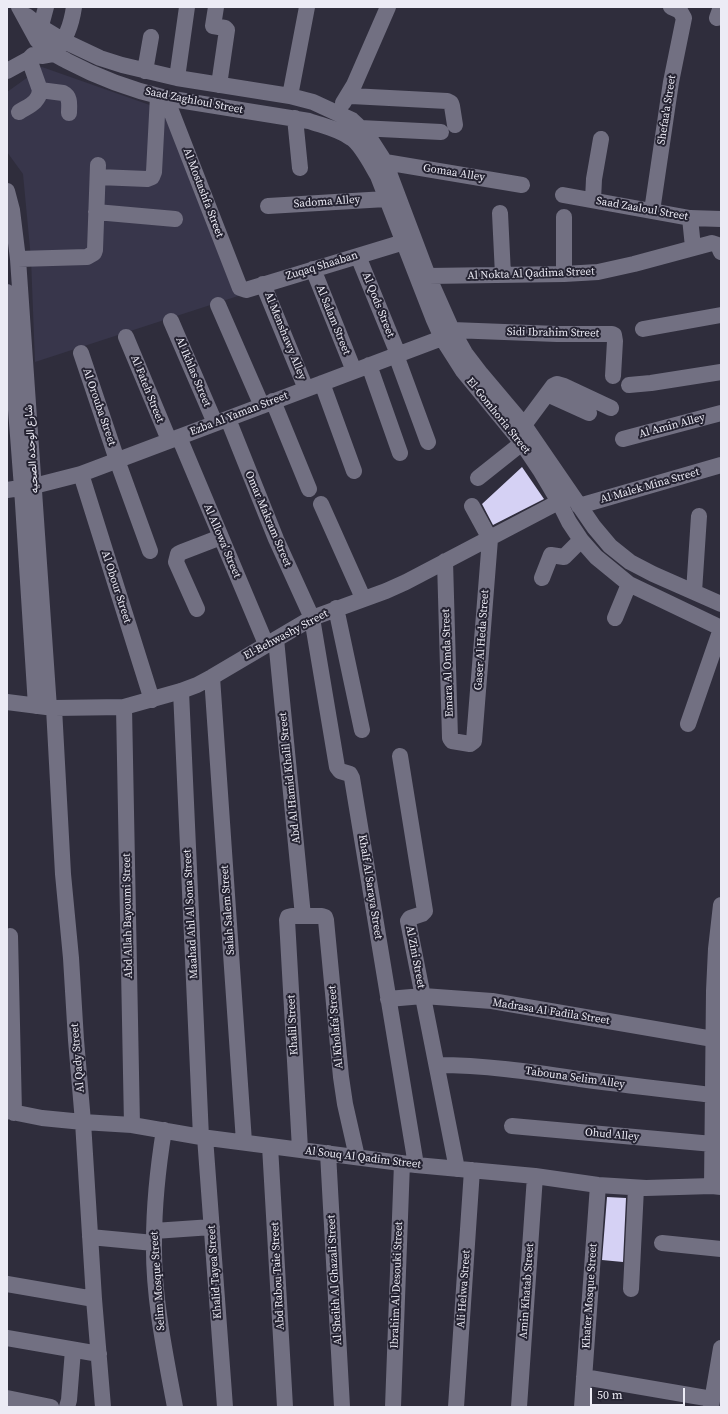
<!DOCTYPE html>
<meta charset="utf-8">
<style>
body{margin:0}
#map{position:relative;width:728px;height:1414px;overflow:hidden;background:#2f2d3c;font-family:"Source Serif 4",serif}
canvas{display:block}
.frame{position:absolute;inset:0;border:8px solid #ecebf5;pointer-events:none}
.scale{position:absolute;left:590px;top:1388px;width:95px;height:18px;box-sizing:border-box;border:2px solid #ecebf5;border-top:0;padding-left:5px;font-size:12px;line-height:14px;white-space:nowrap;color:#ecebf5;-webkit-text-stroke:3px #252332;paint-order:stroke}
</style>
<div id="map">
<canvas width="728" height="1414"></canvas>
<div class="frame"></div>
<div class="scale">50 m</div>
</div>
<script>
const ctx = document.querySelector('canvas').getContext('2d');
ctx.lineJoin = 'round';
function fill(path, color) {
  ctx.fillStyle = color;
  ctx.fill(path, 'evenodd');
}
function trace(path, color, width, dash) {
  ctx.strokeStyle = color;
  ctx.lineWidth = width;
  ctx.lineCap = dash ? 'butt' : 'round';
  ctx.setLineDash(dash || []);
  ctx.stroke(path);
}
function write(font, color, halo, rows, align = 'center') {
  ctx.font = font + ' "Source Serif 4",Vazirmatn,serif';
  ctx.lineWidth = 4;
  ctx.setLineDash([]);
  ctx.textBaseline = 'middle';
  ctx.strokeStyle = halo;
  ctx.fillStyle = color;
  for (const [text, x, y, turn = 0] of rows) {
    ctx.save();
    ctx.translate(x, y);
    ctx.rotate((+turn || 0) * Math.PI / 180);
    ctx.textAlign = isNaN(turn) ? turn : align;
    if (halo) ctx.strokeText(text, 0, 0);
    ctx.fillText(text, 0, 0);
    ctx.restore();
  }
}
fill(new Path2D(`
 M42,67l122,43 74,186 -203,66 -4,-103 -8,-85 -16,-22v-60z`), '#38364b');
fill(new Path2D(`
 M522,467l22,32 -51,26 -11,-21z
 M607,1197l19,1 -3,64 -21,-2z`), '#d5d1f4');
trace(new Path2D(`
 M19,7l18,33c8,10 19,15 30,21 32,17 65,29 99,37l143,23c14,5 30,8 42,17 10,6 21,28 27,38l56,144 8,18 21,33 59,72 18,27 19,32 10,20 12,18 15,17 33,27 92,44
 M216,7l-3,19 12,2 2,2 -8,55
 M27,16l14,11 23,14 36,17 22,7 55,13 113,18 23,6 39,18 15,14 18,28 43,114 24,54 13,23 16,21 43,51 70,102 16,19 20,16 23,12 68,30
 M717,18l4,-11
 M38,37l8,-30
 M33,55l10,1 11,-2c12,-16 17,-27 20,-47
 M7,71l22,-12 4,-4
 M145,71l6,-34
 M177,78l10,-71
 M40,90l23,3c8,4 6,12 6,20
 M290,96l17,-89
 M351,96l96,5 4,2 1,3 3,19
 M166,98l74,190 6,2 158,-48
 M343,103l11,-18 34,-78
 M19,112c9,-6 20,-9 21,-22l-11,-31
 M295,118l5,50
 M360,128l81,4
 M385,162l137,23
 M98,177l49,2 5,-2 2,-5 4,-76
 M7,191l5,19 6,49 31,449
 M563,195l127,23 31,1
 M593,200l1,-21 7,-40
 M268,206l118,-7
 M652,211l19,-129 13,-64 -4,-7 -9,-4
 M96,212l79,7
 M500,213l3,62
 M564,217v57
 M690,218l3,29
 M358,256l40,98
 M18,259l69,-2 7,-4 1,-3 3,-85
 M313,269l41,102
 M428,276l136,-2 34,-2 36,-8 78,-21 6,2 3,7
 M263,284l43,105
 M7,292l15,196 14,218
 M218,305l44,101
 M171,321l44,102
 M643,329l78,-14
 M452,330l105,4h55l2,1 1,6 -2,35
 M126,337l43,103
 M81,353l36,107 33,91
 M396,355l32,87
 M369,365l31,88
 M322,383l32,88
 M629,385l22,-2 70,-11
 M547,394l42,19
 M273,401l36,88
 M228,419l48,120 36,79 25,149 3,4 10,3 2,4 64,387
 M524,425l29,-39 4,-2 7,2 47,22
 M179,437l87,207
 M623,439l98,-26
 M81,474l71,226
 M478,478l44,-35
 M7,490l27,-4 47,-12 361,-136
 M321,504l42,94
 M579,506l142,-41
 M445,561l5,177 2,3 18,3 4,-3 16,-202 -18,-33
 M542,578l9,-23 13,2 17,-17
 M694,592l5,-76
 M336,608l26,122
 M197,609l-21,-47 2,-8 4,-2 39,-15
 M615,618l14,-34
 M276,639l27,277
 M212,677l32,465
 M181,691l20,446
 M7,702l47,6 70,-1 57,-16 16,-6 15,-8 100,-59 74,-27 20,-9 162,-85
 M124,707l8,418
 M54,708l9,166 8,84 5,82 7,82 11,177 9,108
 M688,724l33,-95
 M400,756l25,155 -3,3 -12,4 -2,3 49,248
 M10,936l4,177
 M388,999l35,-3 69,5 221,38
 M437,1065c48,0 95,7 143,14 44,6 89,11 133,16
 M7,1111l35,7 41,4 49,3 69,12 215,28 119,11 63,9 48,3 66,-2 9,1
 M512,1126l201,18
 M164,1130c-6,37 -10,74 -10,112 -1,55 11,111 21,165
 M205,1137l20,270
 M270,1146l15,261
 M300,1149l-13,-229 1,-3 4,-1h30l3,1 1,3 15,157 4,27 12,53
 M328,1153l14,254
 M712,1186l2,-195 2,-42 5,-44
 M154,1231l58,-4
 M90,1237l64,6
 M662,1243l59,6
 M7,1284l87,15
 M631,1289l5,-101
 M7,1338l92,16
 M584,1377l128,22
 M7,1398l44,9
 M67,1407l2,-7 4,-50
 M393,1407l9,-244
 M456,1407l16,-237
 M519,1407l16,-231
 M582,1407l16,-222
 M711,1407l10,-59`), '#727082', 16);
write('11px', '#ecebf5', '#252332', [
 ["Saad Zaghloul Street",194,101,11],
 ["Shefaa'a Street",667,110,-81],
 ["Gomaa Alley",454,173,9],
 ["Al Mostashfa Street",203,193,69],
 ["Sadoma Alley",327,202,-4],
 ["Saad Zaaloul Street",642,209,10],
 ["Zuqaq Shaaban",322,266,-17],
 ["Al Nokta Al Qadima Street",531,274,-2],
 ["Al Qods Street",378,305,68],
 ["Al Salam Street",333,320,68],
 ["Sidi Ibrahim Street",553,333,1],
 ["Al Menshawy Alley",285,336,68],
 ["Al Ikhlas Street",193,372,67],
 ["Al Fateh Street",147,389,68],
 ["Al Orouba Street",99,407,71],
 ["Ezba Al Yaman Street",239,414,-21],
 ["El-Gomhoria Street",498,416,51],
 ["Al Amin Alley",672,426,-15],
 ["شارع الوحده الصحيه",32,449,-94],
 ["Al Malek Mina Street",650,486,-16],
 ["Omar Makram Street",268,519,67],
 ["Al Allowa' Street",222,541,67],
 ["Al Obour Street",116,587,72],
 ["El-Behwashy Street",286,635,-28],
 ["Gaser Al Heda Street",482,640,-86],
 ["Emara Al Omda Street",448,663,-92],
 ["Abd Al Hamid Khalil Street",290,778,-96],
 ["Khalf Al Saraya Street",370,887,81],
 ["Salah Salem Street",228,910,-94],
 ["Maahad Ahl Al Sona Street",191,914,-93],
 ["Abd Allah Bayoumi Street",128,916,-91],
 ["Al Zini Street",415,957,79],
 ["Madrasa Al Fadila Street",551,1012,9],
 ["Khalil Street",293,1025,-93],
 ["Al Kholafa' Street",336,1027,-95],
 ["Al Qady Street",78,1058,-95],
 ["Tabouna Selim Alley",575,1078,8],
 ["Ohud Alley",612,1135,5],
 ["Al Souq Al Qadim Street",363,1158,7],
 ["Khalid Tayea Street",215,1272,-94],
 ["Abd Rabou Taie Street",278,1276,-93],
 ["Al Sheikh Al Ghazali Street",335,1280,-93],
 ["Selim Mosque Street",158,1281,-94],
 ["Ibrahim Al Desouki Street",397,1285,-88],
 ["Ali Helwa Street",464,1289,-86],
 ["Amin Khatab Street",527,1291,-86],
 ["Khater Mosque Street",590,1296,-86]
]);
</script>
